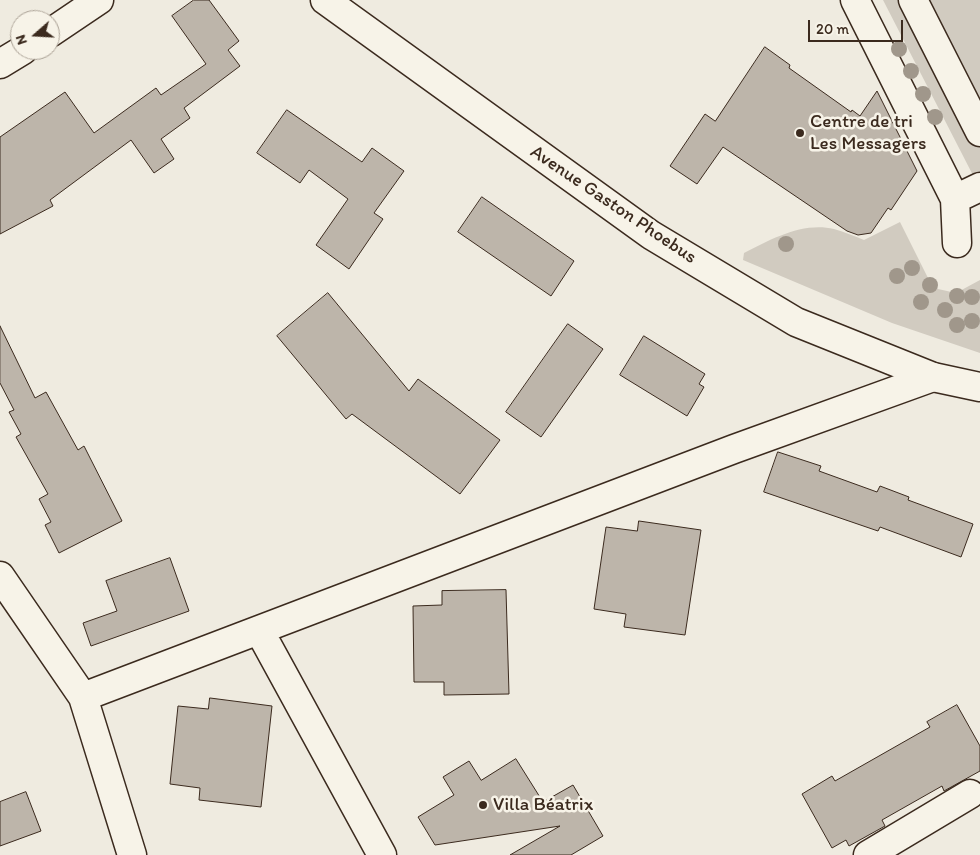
<!DOCTYPE html>
<meta charset="utf-8">
<style>
body{margin:0}
#map{position:relative;width:980px;height:855px;overflow:hidden;background:#efebe0;font-family:Itim,sans-serif}
canvas{display:block}
.north{position:absolute;left:10px;top:10px;width:50px;height:50px;box-sizing:border-box;background:#f7f3e8;border:1px solid #aca397;border-radius:50%;rotate:251deg;font-size:14px;font-weight:700;line-height:20px;text-align:center;color:#3b2a1e}
.north::after{content:'';display:block;margin:auto;width:18px;height:22px;background:#3b2a1e;clip-path:polygon(50% 0,100% 100%,50% 72%,0 100%)}
.scale{position:absolute;left:808px;top:20px;width:95px;height:22px;box-sizing:border-box;border:2px solid #3b2a1e;border-top:0;padding-left:6px;font-size:15px;line-height:18px;white-space:nowrap;color:#3b2a1e;-webkit-text-stroke:4px #f7f3e8;paint-order:stroke}
</style>
<div id="map">
<canvas width="980" height="855"></canvas>
<div class="north">N</div>
<div class="scale">20 m</div>
</div>
<script>
const ctx = document.querySelector('canvas').getContext('2d');
ctx.lineJoin = 'round';
function fill(path, color) {
  ctx.fillStyle = color;
  ctx.fill(path, 'evenodd');
}
function trace(path, color, width, dash) {
  ctx.strokeStyle = color;
  ctx.lineWidth = width;
  ctx.lineCap = dash ? 'butt' : 'round';
  ctx.setLineDash(dash || []);
  ctx.stroke(path);
}
function write(font, color, halo, rows, align = 'center') {
  ctx.font = font + ' Itim,sans-serif';
  ctx.lineWidth = 5;
  ctx.setLineDash([]);
  ctx.textBaseline = 'middle';
  ctx.strokeStyle = halo;
  ctx.fillStyle = color;
  for (const [text, x, y, turn = 0] of rows) {
    ctx.save();
    ctx.translate(x, y);
    ctx.rotate((+turn || 0) * Math.PI / 180);
    ctx.textAlign = isNaN(turn) ? turn : align;
    if (halo) ctx.strokeText(text, 0, 0);
    ctx.fillText(text, 0, 0);
    ctx.restore();
  }
}
fill(new Path2D(`
 M883,0h97v190l-1,-3z
 M900,222l28,56 10,11 18,4 24,-13v73l-88,-30 -149,-63 1,-7c28,-14 58,-31 90,-24 11,3 20,7 30,11z`), '#d1cbc0');
const building = new Path2D(`
 M194,0h15l30,41 -11,9 12,16 -56,42 6,10 -29,21 13,20 -20,14 -23,-33 -81,60 3,6 -53,28v-97l65,-45 29,41 62,-45 5,7 45,-31 -34,-48z
 M765,47l25,18 -1,3 62,44 1,-2 8,6 17,-25 40,80 -26,39 -3,-2 -17,25 -13,2 -11,-4 -124,-84 -26,37 -27,-18 35,-52 10,7z
 M287,110l75,52 10,-14 32,23 -30,42 9,6 -34,50 -33,-24 32,-46 -39,-29 -9,13 -43,-30z
 M482,197l92,64 -23,35 -93,-64z
 M328,293l81,98 9,-12 82,61 -40,54 -108,-80 -6,5 -69,-83z
 M568,324l35,25 -62,88 -35,-25z
 M0,326l35,72 11,-6 32,58 6,-4 38,75 -63,32 -14,-28 6,-3 -12,-23 9,-5 -32,-57 5,-3 -12,-22 5,-2 -14,-27z
 M644,336l61,38 -6,10 5,3 -17,29 -67,-41z
 M778,452l43,14 -2,5 58,21 3,-6 29,11 -1,3 65,24 -12,33 -81,-30 -2,4 -114,-39z
 M639,521l62,9 -16,105 -61,-8 2,-13 -32,-5 12,-82 31,4z
 M170,558l19,53 -98,35 -8,-23 34,-12 -11,-30z
 M506,590l3,104 -65,1v-13h-30l-1,-76 29,-1v-14z
 M210,698l62,8 -11,101 -62,-7 1,-12 -30,-4 8,-78 30,3z
 M957,705l23,41v25l-36,20 -2,-5 -60,34 3,6 -36,20 -3,-6 -14,8 -30,-54 30,-18 3,5 95,-54 -3,-5z
 M516,759l27,43 30,-17 30,51 -32,19h-61l50,-29 -125,19 -17,-28 36,-22 -11,-18 26,-16 12,19z
 M26,792l15,39 -41,15v-44z`);
fill(building, '#bdb5aa');
trace(building, '#3b2a1e', 1);
const minor = new Path2D(`
 M855,0l100,199 2,44
 M913,0l67,132
 M50,33l49,-33
 M0,64l23,-14
 M955,199l25,-12
 M0,576l83,121 49,158
 M259,630l123,225
 M83,697l651,-248 199,-72
 M868,855l102,-61`);
const major = new Path2D(`
 M325,0l326,235 145,87 137,55 47,10`);
trace(minor, '#3b2a1e', 31);
trace(major, '#3b2a1e', 31);
trace(minor, '#f7f3e8', 28);
trace(major, '#f7f3e8', 28);
ctx.fillStyle = '#a0978b';
for (const [x, y] of [
 [899,49],
 [911,71],
 [923,94],
 [935,117],
 [786,244],
 [912,268],
 [897,276],
 [930,285],
 [957,296],
 [972,297],
 [921,302],
 [945,310],
 [972,321],
 [957,325]
]) {
  ctx.beginPath();
  ctx.arc(x, y, 8, 0, 2 * Math.PI);
  ctx.fill();
}
for (const [x, y, r, color] of [
 [800,133,5,"#3b2a1e"],
 [483,805,5,"#3b2a1e"]
]) {
  const dot = new Path2D();
  dot.arc(x, y, r, 0, 2 * Math.PI);
  ctx.fillStyle = color;
  ctx.fill(dot);
  trace(dot, '#f7f3e8', 2);
}
write('19px', '#3b2a1e', '#f7f3e8', [
 ["Centre de tri",810,122],
 ["Les Messagers",810,144],
 ["Villa Béatrix",493,805]
], 'left');
write('19px', '#3b2a1e', '#f7f3e8', [
 ["Avenue Gaston Phoebus",613,205,34]
]);
</script>
